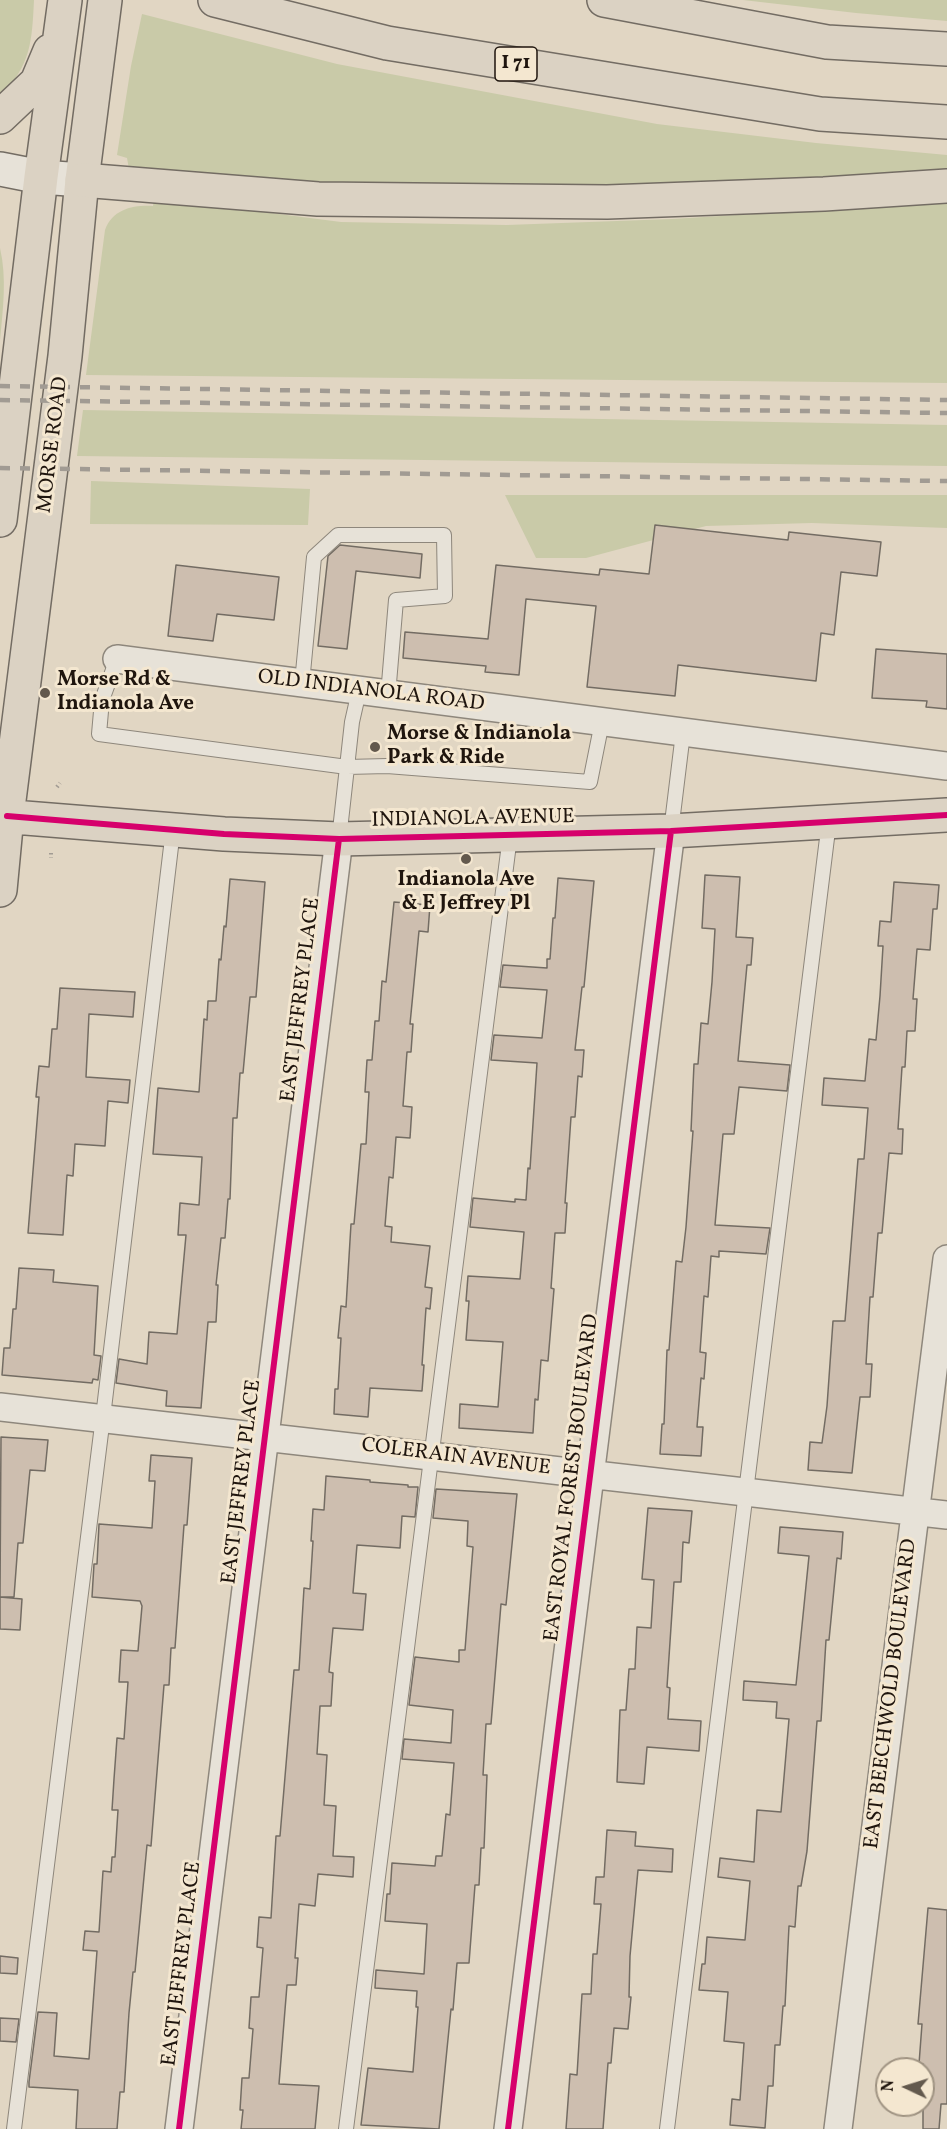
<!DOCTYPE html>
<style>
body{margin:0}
#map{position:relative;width:947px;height:2129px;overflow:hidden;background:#e1d6c3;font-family:Vollkorn,serif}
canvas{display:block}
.north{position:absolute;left:875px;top:2057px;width:60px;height:60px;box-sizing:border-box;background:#f4e7d0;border:2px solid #9f9382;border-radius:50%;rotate:274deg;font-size:16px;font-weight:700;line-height:24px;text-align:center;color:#1f150e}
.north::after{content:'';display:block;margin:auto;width:21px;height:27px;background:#63594d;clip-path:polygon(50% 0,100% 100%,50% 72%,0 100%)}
</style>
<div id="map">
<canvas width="947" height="2129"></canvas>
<div class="north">N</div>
</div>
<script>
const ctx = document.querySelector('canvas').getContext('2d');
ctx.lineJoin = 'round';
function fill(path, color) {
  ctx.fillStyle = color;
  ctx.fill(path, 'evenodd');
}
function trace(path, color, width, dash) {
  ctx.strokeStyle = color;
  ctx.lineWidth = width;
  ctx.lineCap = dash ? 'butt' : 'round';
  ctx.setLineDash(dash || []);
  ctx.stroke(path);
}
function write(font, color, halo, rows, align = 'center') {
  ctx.font = font + ' Vollkorn,serif';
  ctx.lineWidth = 6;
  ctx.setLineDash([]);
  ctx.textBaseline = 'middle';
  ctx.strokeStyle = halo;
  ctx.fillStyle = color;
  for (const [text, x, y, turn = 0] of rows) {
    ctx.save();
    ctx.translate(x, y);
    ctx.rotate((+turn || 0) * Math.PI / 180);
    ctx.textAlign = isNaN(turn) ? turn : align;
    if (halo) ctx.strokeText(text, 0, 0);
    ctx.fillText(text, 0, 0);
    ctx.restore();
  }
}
fill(new Path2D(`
 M0,0h34c-2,41 -3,66 -34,96z
 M743,0h204v21l-91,-8z
 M142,14l195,50 320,60 159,19 131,12v17l-519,20 -299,-23 -2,-11 -10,-3 14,-89z
 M154,198l187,24 166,3 165,-6 275,-17v181l-861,-8 19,-145c8,-21 28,-25 48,-24z
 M0,248c7,30 3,61 0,92z
 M83,410l864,15v41l-870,-10z
 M91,481l219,8 -2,36 -218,-1z
 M505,495h442v33l-135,-5 -106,3 -120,32h-50z`), '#c9caa8');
const building = new Path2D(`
 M655,525l133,15 1,-8 92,10 -4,34 -36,-4 -7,63 -13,-2 -5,48 -138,-16 -3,31 -88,-9 9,-81 -70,-7 -7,76 -34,-3 1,-6 -83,-8 2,-26 83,7 8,-74 103,10 1,-6 49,5z
 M340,545l82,9 -2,24 -64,-7 -9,78 -29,-3 10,-90z
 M176,565l103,12 -5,43 -57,-6 -4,27 -45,-5z
 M876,649l71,5v55l-21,-2 1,-6 -55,-3z
 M705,875l35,2 -4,60 17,1 -2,27h-4l-9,96 52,4 -3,26 -48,-4 -5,47h-11l-8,91 55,3 -4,26 -47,-3v6l-8,-1 -3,41 -4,-1 -4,56 6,1 -2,26 -3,-1 -4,49h6l-2,29 -41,-2 2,-30h2l3,-74h2l7,-89 6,1 4,-35 7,-96h-2l3,-67h4l3,-41 7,1 4,-42 3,-53 -13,-1z
 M558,878l36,3 -10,106h-2l-7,63h9l-2,27 -4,-1 -3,41h-4l-6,86h2l-2,30h-10l-4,55 3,1 -6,72 -7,-1 -3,40 -3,-1 -2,34 -74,-5 1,-24 38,3 5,-65 -37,-2 3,-39h-3l2,-25 52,3 4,-47 -54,-5 3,-29 42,4v-3l11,1 2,-32 2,1 7,-106 -46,-3 3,-25 48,3 5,-48 -47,-3 3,-22 44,3v-9h3l3,-41h2z
 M230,879l35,3 -9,115h-6l-7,76h-3l-3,45h-4l-3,81h-2l-3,39h-4l-5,47h2l-2,37h-8l-7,86 -35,-2 1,-15 -51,-8 3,-24 28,5 2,-32 28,2 9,-99h-8l2,-32 19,2 3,-48 -49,-3 5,-66 41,4 5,-73 3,1 1,-19h8l3,-42 2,1 3,-34 2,1z
 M894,882l45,3 -2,24h-4l-3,41 -13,-1 -4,50h4l-2,32h-8l-2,36h-3l-4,62h5l-1,25 -13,-1 -7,80h-4l-5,64h-3l-4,67h6l-2,33h-10l-8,76 -44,-3 2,-28 12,1 5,-37 6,-85h12l13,-162h6l4,-51 -46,-3 2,-27 41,3 4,-42 7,1 4,-44 3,-50h-5l2,-25 11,1z
 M394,902l36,3 -2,27 -9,-1 -9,93h3l-2,28h-4l-4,54 9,1 -2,31 -14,-1 -3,41 -4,-1 -4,49 7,1 -1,15 39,4 -5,41 7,1 -2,21 -4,-1 -4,57h2l-2,26 -52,-3 -2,29 -34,-3 1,-25h3l3,-51h-3l3,-32 5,1 5,-83h3l7,-80h5l3,-52h-4l2,-32h5l3,-39h4l3,-40 4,1z
 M60,988l75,4 -2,25 -44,-3 -3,63 44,3 -2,23 -20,-2 -3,45 -30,-2 -2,32 -6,-1 -4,60 -35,-2 11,-136h-3l3,-31 10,1 3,-38h5z
 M19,1268l35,2 -1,12 45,4 -4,69 7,1 -3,24 -5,-1 -1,4 -90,-8 2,-27h6l3,-39h3z
 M1,1437l47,3 -3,31 -15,-1 -7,73h-5l-4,54h-14z
 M151,1455l41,3 -5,67h-3l-9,123h-4l-2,37h-5l-13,161 -4,-1 -12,127h-2l-4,41 -5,79h-4l-3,37h-41l2,-39 -49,-3v-5l9,-70 19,1 -3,43 35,3 8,-108 -14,-1 2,-19 14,1 4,-61 8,1 1,-15h3l3,-47h-6l2,-31 3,-41 7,1 4,-57h-9l2,-32 17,1 4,-45 -2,-5 -48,-4 2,-33h3l2,-40 53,4 3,-47h-6z
 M326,1476l44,4v2l38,3v2h10l-3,30 -13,-1 -2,32 -43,-3 -4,48 13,1 -3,36 -30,-2 -4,44 4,1 -2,33h-11l-3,48 10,1 -3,50 12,1 -3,50 21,1 -1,20 -35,-3 -3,32 -16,-2 -4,54h3l-2,27h-9l-8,99 40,2 -4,43h-74l2,-19h-3l2,-32h7l4,-49 -4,-1 2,-31h8l4,-49 -6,-1 2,-30 12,1 5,-82h4l14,-166h5l5,-82 6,1 3,-48h-2l2,-32 11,1z
 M436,1489l81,5 -11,111 -5,-1 -10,120h-5l-3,51h4l-3,73h-3l-2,37h-4l-6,78h-12l-4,47 -2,-1 -12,120 -78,-4 7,-57 45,4 5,-65h-2l1,-16 -42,-3 1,-18 48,4 3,-50 -42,-3 2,-27h3l2,-31 43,3 1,-10h6l4,-42 4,1 4,-52 -52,-4 2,-20 47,4 2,-33 -44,-5 6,-48 44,5v-12h6l8,-103 -6,-1 1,-25 -35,-3z
 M648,1508l44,3 -3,32 -6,-1 -2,40h-7l-7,105 3,1 -2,31 33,2 -2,30 -52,-4 -3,37 -27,-2 3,-72h6l3,-41h6l2,-42 14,1 3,-48 -12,-1z
 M780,1527l63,5 -2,27 -4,-1 -8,82h-3l-5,81h-4l-10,130 -6,35h-3l-3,41 -6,-1 -4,80h-2l-3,39h-5l-2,41h-5l-3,42 -35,-3 2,-26 8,1 4,-57 -20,-2 4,-49 -29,-2 3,-26h3l2,-27 38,3 5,-59 -32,-4 2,-19 34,4 3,-52 24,2 8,-93 -13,-1 1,-16 -34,-2 1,-19 52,4 13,-129 -31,-3z
 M0,1597l22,2 -2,31 -20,-1z
 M607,1830l29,2 -1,14 38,3 -1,23 -34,-2 -8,86 -1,41h2l-3,32 -14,-1 -3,35h-3l-5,66h-37l4,-55 7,1 5,-81h9l2,-40h4l4,-50h-7l2,-27h8z
 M928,1908l19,2v194h-6l-2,25h-16v-65h-4l3,-40h-4z
 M0,1956l18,2 -1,16 -17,-1z
 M0,2018l19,1 -3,23 -16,-1z`);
fill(building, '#cdbeaf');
trace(building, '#736c63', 1.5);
const lane = new Path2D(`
 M117,659l-15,41 -3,34 248,33 40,-1 203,16 12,-60
 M302,683l12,-126 24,-22h106l1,61 -49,4 -8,95
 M671,831l12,-98
 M339,839l13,-117 7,-31
 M14,2129l89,-712 70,-587
 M346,2129l164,-1293
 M667,2129l162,-1307`);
const street = new Path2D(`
 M117,659l830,107
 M0,1407l947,108
 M179,2129l160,-1290
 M508,2129l163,-1298
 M838,2129l109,-870`);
const secondary = new Path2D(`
 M0,169l41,8 41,3`);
const primary = new Path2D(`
 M0,117l37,-35 13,-31
 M0,520l41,-343 24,-177
 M0,816l224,18 115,5 332,-8 276,-16
 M0,890l7,-74 58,-460 17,-176 23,-180`);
const highway = new Path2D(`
 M215,0l172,43 433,71 127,8
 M604,0l223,42 120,7
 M82,180l236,19 289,3 217,-8 123,-8`);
trace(lane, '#8e877c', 16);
trace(street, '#8e877c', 30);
trace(secondary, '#736c63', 36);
trace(primary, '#736c63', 36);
trace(highway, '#736c63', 36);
trace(new Path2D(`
 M57,787l3,-4
 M51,853v5`), '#a19b93', 4, [1.5, 3]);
trace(lane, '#e7e2d8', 14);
trace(street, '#e7e2d8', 27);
trace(secondary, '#e7e2d8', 33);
trace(primary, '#dbd2c3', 33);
trace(highway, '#dbd2c3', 33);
trace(new Path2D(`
 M0,386l947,14
 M0,400l947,13
 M0,468l947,13`), '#a19b93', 4.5, [10, 10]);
trace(new Path2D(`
 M7,816l217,18 115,5 332,-8 276,-16
 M179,2129l160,-1290
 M508,2129l163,-1298`), '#d6006c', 6);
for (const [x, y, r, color] of [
 [45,693,6,"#63594d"],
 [375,747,6,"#63594d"],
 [466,859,6,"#63594d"]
]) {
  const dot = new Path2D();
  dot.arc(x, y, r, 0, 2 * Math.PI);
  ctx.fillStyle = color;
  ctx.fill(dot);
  trace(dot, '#f4e7d0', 2);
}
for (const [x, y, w] of [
 [516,64,42]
]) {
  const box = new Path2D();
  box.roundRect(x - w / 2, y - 17, w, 34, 4.5);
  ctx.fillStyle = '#f4e7d0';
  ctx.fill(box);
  trace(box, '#1f150e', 1.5);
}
write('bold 20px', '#1f150e', null, [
 ["I 71",516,64]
]);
write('21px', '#1f150e', '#f4e7d0', [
 ["MORSE ROAD",54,445,-83],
 ["OLD INDIANOLA ROAD",371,692,7],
 ["INDIANOLA AVENUE",473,820,-1],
 ["EAST JEFFREY PLACE",302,1000,-83],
 ["COLERAIN AVENUE",456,1458,7],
 ["EAST ROYAL FOREST BOULEVARD",573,1478,-83],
 ["EAST JEFFREY PLACE",243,1482,-83],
 ["EAST BEECHWOLD BOULEVARD",892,1694,-83],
 ["EAST JEFFREY PLACE",183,1964,-83]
]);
write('bold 21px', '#1f150e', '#f4e7d0', [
 ["Morse Rd &",57,681],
 ["Indianola Ave",57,705],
 ["Morse & Indianola",387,735],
 ["Park & Ride",387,759],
 ["Indianola Ave",466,881,"center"],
 ["& E Jeffrey Pl",466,905,"center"]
], 'left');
</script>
